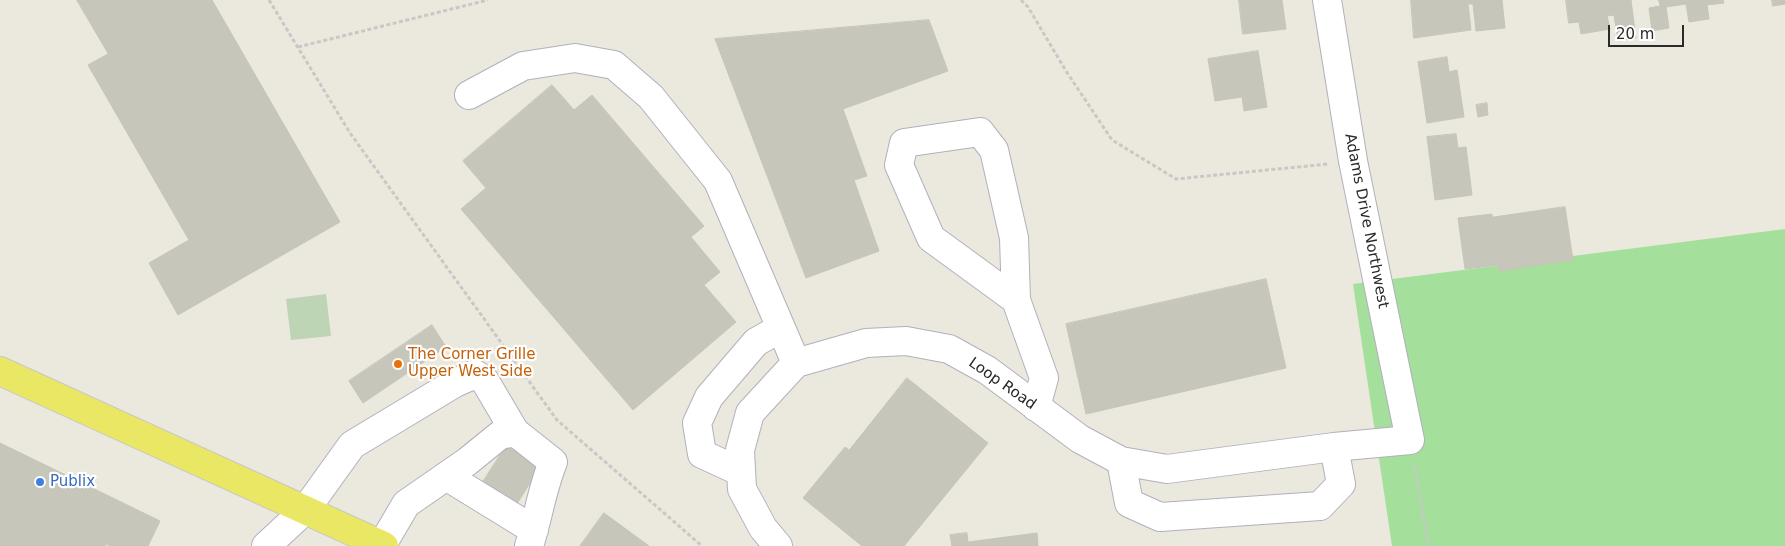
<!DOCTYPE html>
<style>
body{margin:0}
#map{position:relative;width:1785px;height:546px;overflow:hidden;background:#ebe8dd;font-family:"DejaVu Sans",sans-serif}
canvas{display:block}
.scale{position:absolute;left:1608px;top:25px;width:76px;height:22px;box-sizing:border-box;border:2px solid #2a2a2a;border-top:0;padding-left:6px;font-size:15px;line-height:18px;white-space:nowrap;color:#2a2a2a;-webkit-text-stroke:4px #fff;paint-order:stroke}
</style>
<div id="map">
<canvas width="1785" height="546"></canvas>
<div class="scale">20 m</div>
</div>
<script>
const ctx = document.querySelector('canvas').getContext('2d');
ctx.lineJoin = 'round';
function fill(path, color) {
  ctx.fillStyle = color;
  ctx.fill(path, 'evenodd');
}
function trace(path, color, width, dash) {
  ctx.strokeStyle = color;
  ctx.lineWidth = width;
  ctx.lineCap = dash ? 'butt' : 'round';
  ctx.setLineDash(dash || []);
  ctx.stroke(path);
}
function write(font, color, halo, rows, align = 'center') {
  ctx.font = font + ' "DejaVu Sans",sans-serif';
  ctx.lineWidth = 4.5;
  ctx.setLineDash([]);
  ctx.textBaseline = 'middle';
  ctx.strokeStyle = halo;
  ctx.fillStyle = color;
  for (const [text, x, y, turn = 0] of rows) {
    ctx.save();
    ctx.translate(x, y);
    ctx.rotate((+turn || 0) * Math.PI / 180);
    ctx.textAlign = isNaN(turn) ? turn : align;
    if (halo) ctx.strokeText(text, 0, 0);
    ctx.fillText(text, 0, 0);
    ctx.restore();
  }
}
fill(new Path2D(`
 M1785,229v317h-393l-39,-262z`), '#a4df9c');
fill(new Path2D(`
 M326,294l5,42 -40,4 -5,-41z`), '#bdd4b5');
const building = new Path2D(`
 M77,0h135l128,222 -162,93 -29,-52 40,-23 -101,-175 20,-11z
 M1239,0h43l4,29 -43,5z
 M1411,0h91l3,28 -29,3 -3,-27h-5l3,26 -57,8z
 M1566,0h65l5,38 -18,3 -4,-26 -7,1 3,13 -29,5 -2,-12 -10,1z
 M1659,0h64l1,3 -17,2 2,14 -20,3 -3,-18 -20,3 3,21 -17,3 -3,-23 11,-2z
 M1772,0h13v4l-12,2z
 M929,20l19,51 -105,38 24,67 -13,4 25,71 -73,27 -91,-239z
 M1258,51l9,56 -23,4 -2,-14 -27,4 -7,-42z
 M1447,57l2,15 8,-2 7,47 -37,6 -9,-61z
 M552,85l22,25 18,-15 112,131 -13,11 29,35 -16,13 32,37 -103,88 -172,-201 25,-21 -23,-27z
 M1487,103l1,12 -10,2 -2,-12z
 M1456,134l2,14 8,-1 6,48 -37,5 -8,-63z
 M1565,207l8,53 -74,11 -1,-6 -33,4 -7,-51 34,-4v3z
 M1266,279l20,89 -200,46 -20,-90z
 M432,325l14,22 -83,56 -14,-22z
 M907,378l81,65 -84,103h-42l-59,-48 42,-51 4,3z
 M510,440l34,21 -31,49 -34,-22z
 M0,443l160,78 -12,25h-38l-4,-2 -1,2h-105z
 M604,513l45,33h-69z
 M967,533l1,9 69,-9 1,13h-86l-2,-11z`);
fill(building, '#c7c6bb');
trace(building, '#c7c5b7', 1);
const minor = new Path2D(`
 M469,95l54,-29 52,-8 39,7 37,32 67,84 78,182
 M1016,300l-85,-62 -32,-73 5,-22 76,-11 14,18 20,88 2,62 28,78 -8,29
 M1121,461l8,42 31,14 160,-11 21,-22 -7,-37
 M741,472l-39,-18 -5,-31 12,-26 47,-55 25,-14
 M446,476l88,54
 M382,545l24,-41 62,-43 32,-26 15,-3 38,30c-11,27 -15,56 -24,84
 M266,546l40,-37 46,-64 103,-62 20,-9 10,7 30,51
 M778,546l-15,-18 -21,-39 -2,-39 10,-37 46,-50 70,-20 40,-2 43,8 38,21 93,69 41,22 46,8 167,-22 76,-7 -57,-279 -26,-161`);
const major = new Path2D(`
 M0,371l384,175`);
trace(minor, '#b1b0bd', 30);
trace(major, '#c8c8c8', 30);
trace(new Path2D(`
 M269,0l81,133 207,287 145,126
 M1021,0l7,7 38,64 46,69 64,39 152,-15
 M298,47l190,-47
 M1414,465l15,81`), '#c8c8c8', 3, [4, 2.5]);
trace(minor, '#fff', 28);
trace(major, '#e9e764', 28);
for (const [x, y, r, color] of [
 [398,364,5,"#e8710a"],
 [40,482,5,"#3f7fe0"]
]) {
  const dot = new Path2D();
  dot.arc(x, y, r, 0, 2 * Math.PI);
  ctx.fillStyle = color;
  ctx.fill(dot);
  trace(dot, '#fff', 2);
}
write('15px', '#2a2a2a', '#fff', [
 ["Adams Drive Northwest",1366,221,79],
 ["Loop Road",1002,384,35]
]);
write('15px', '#c56008', '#fff', [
 ["The Corner Grille",408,355],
 ["Upper West Side",408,372]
], 'left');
write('15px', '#366cbe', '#fff', [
 ["Publix",50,482]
], 'left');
</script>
